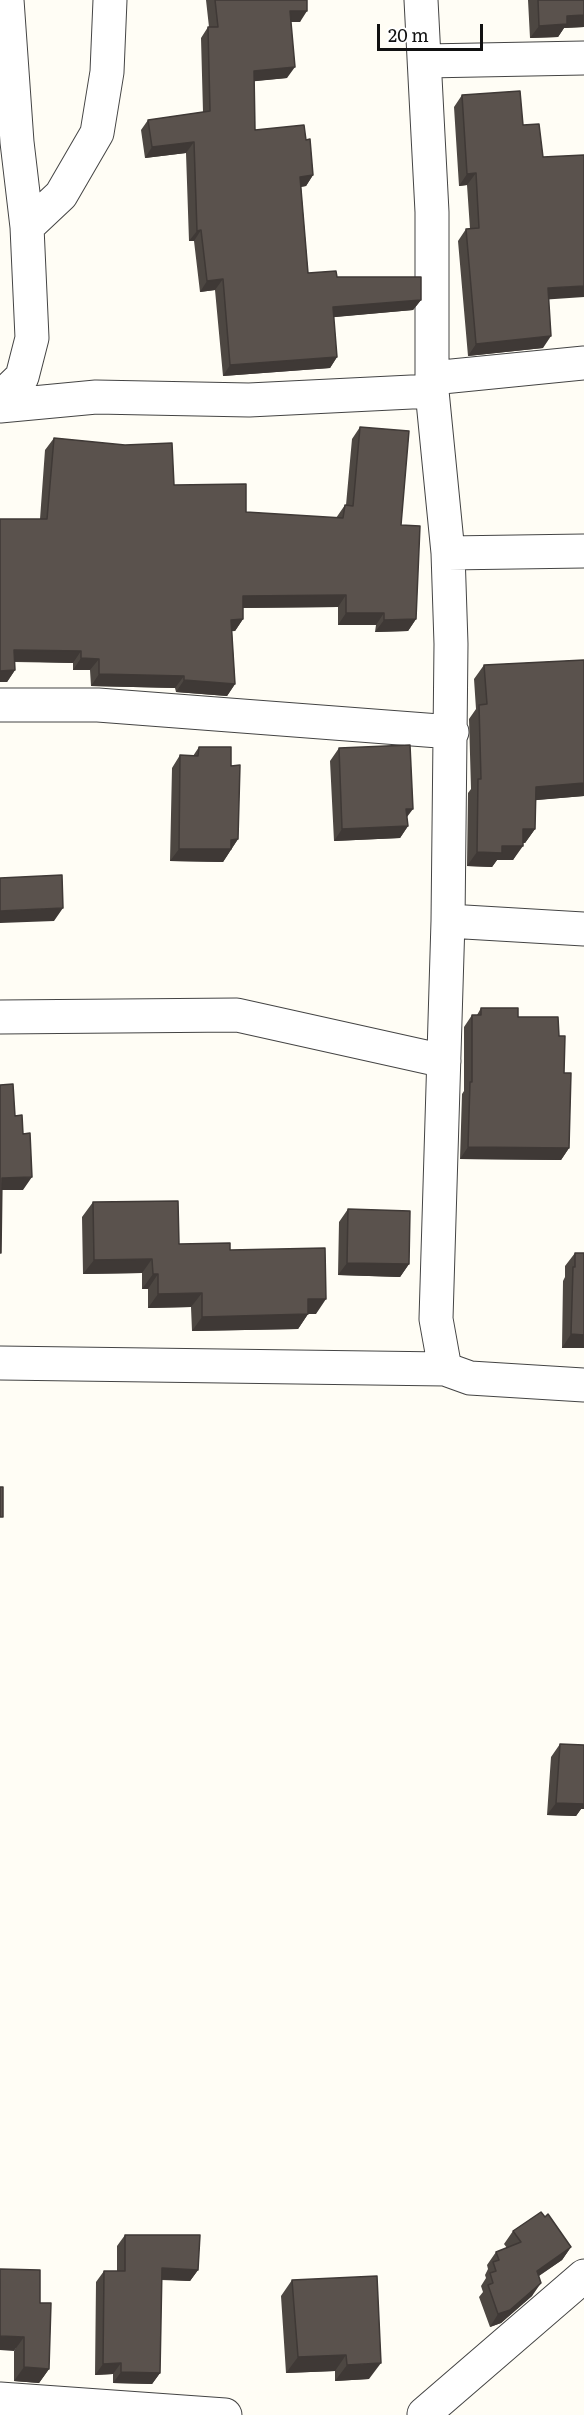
<!DOCTYPE html>
<style>
body{margin:0}
#map{position:relative;width:584px;height:2415px;overflow:hidden;background:#fffdf5;font-family:Literata,serif}
canvas{display:block}
.scale{position:absolute;left:377px;top:24px;width:106px;height:27px;box-sizing:border-box;border:3px solid #111;border-top:0;padding-left:8px;font-size:18px;line-height:21px;white-space:nowrap;color:#111;-webkit-text-stroke:4px #fff;paint-order:stroke}
</style>
<div id="map">
<canvas width="584" height="2415"></canvas>
<div class="scale">20 m</div>
</div>
<script>
const ctx = document.querySelector('canvas').getContext('2d');
ctx.lineJoin = 'round';
function trace(path, color, width, dash) {
  ctx.strokeStyle = color;
  ctx.lineWidth = width;
  ctx.lineCap = dash ? 'butt' : 'round';
  ctx.setLineDash(dash || []);
  ctx.stroke(path);
}
function fill(path, color) {
  ctx.fillStyle = color;
  ctx.fill(path, 'evenodd');
}
const minor = new Path2D(`
 M421,0l11,212v179l16,162 3,91 -3,277 -12,398 9,50 25,9 114,7
 M426,61l158,-3
 M27,227l34,-32 36,-62 10,-61 3,-72
 M432,378l152,-15
 M0,398l22,-21 10,-39 -5,-111 -10,-85 -10,-142
 M0,406l96,-9 153,3 183,-9
 M448,553l136,-2
 M0,705h98l354,27
 M448,921l136,8
 M0,1017l237,-2 207,46
 M0,1363l445,6
 M0,2399l225,16
 M424,2414l160,-138`);
trace(minor, '#444', 35);
trace(minor, '#fff', 33);
fill(new Path2D(`
 M206,0h101l-7,22h-9l-4,56 -33,3 1,49 51,10 7,35 -7,11 -5,1 7,86 29,4 84,23 -8,10 -80,7 4,40 -7,11 -107,8 -8,-86 -15,2 -6,-51h-5l-3,-88 -41,5 -4,-28 7,-10 55,-8 -2,-74 7,-11h1z
 M528,0h56v27l-20,1 -6,9 -28,1z
 M462,95l61,30 26,175 -6,48 -75,8 -10,-115 8,-12h4l-3,-44 -8,1 -5,-79z
 M360,427l41,98 15,94 -8,12 -33,1 1,-7h-38v-18l-95,1v11l-8,12h-3l3,53 -8,12 -51,-4 -1,-4 -84,-2 -1,-16h-17v-7l-58,-1v8l-8,12h-7v-163h40l5,-69 9,-12 120,47 72,27 90,6 9,-13h1l6,-66z
 M584,660v136l-49,4v29l-10,14h-2l-10,17h-16l-5,7 -25,-1 1,-73 3,-4 -2,-70 7,-10 -2,-30 10,-14z
 M199,747l32,19 7,73 -15,23 -53,-1 2,-93 8,-13 13,1z
 M339,748l69,78 -8,12 -66,3 -4,-80z
 M481,1008l37,9 41,19 5,37 5,75 -8,12 -101,-1 2,-65 2,-3v-64l8,-12h5z
 M93,1202l86,42 51,6 86,64h-8l-10,15 -106,2 -1,-24 -43,1v-19h-6v-16l-59,1 -1,-57z
 M348,1209l61,55 -9,13 -62,-2 1,-53z
 M575,1253h9v95h-22l1,-67 2,-4v-11z
 M560,1744l21,65 -5,7 -29,-1 4,-58z
 M513,2231l58,16 -9,13 -23,16 -7,20 -31,27 -11,4 -11,-30 4,-5 -2,-6 5,-8 -1,-3 3,-6 -1,-4 9,-13 11,-4 -3,-4z
 M125,2235l73,35 -8,11 -29,-1 -1,93 -8,11 -39,-1v-9l-18,1 1,-93 8,-11h13v-25z
 M292,2280l77,99 -34,2v-10l-49,2 -5,-77z
 M40,2303l9,66 -10,14 -25,-2v-30z`), '#4d4742');
fill(new Path2D(`
 M290,11h17l-7,11h-18z
 M584,15v12l-20,1 -6,9 -28,1 9,-12 28,-10z
 M295,67l-8,11 -40,4 7,-11z
 M194,142l-8,11 -41,5 7,-11z
 M476,173l-9,12 -8,1 8,-12z
 M313,175l-7,11 -14,2 8,-11z
 M201,230l-7,11h-5l8,-10z
 M223,279l-8,11 -15,2 7,-11z
 M584,286v11l-44,3 8,-12z
 M421,300l-8,10 -88,8 8,-11z
 M551,336l-8,12 -75,8 8,-12z
 M337,357l-7,11 -107,8 7,-11z
 M346,595l-8,12 -104,1 9,-12z
 M346,613h38l-8,12h-38z
 M243,619l-8,12 -12,1 8,-12z
 M416,619l-8,12 -33,1 9,-12z
 M14,650l67,1 -8,12 -67,-2z
 M81,658l18,1 -9,11h-17z
 M15,670l-8,12h-7v-11z
 M99,674l85,2 -9,12 -84,-2z
 M184,680l51,4 -8,12 -51,-4z
 M584,783v13l-58,5 10,-14z
 M406,809h7l-9,12z
 M408,826l-8,12 -66,3 8,-12z
 M523,829h12l-10,14h-12z
 M238,839l-15,23 -53,-1 9,-12 52,-9z
 M502,846h21l-10,14h-16l-5,7 -25,-1 10,-14z
 M63,908l-9,13 -54,2v-12z
 M468,1147l101,1 -8,12 -101,-1z
 M32,1177l-9,13h-23l2,-12z
 M152,1259l-10,14 -59,1 11,-14z
 M347,1263l62,1 -9,13 -62,-2z
 M153,1274h5l-10,15h-6z
 M202,1293l-11,14 -43,1 10,-14z
 M308,1299h18l-10,15h-8l-10,15 -106,2 10,-14z
 M571,1334l13,1v13h-22z
 M584,1798v11h-3l-5,7 -29,-1 9,-12z
 M571,2247l-9,13 -34,23 9,-12z
 M162,2268l36,2 -8,11 -36,-2z
 M541,2283l-9,13 -31,27 -11,4 8,-13z
 M0,2336l24,1 -10,14 -14,-1z
 M346,2355l-11,16 -49,2 12,-16z
 M121,2363l-8,11 -18,1 8,-11z
 M381,2363l-12,16 -34,2 12,-16z
 M24,2367l25,2 -10,14 -25,-2z
 M121,2372l39,1 -8,11 -39,-1z`), '#3f3936');
const building = new Path2D(`
 M215,0h92v11h-17l5,56 -41,4 1,59 49,-5 2,15 4,-1 3,36 -13,2 8,96 28,-2 1,6h84v23l-88,7 4,50 -107,8 -7,-86 -16,2 -6,-51 -4,1 -3,-89 -42,5 -4,-27 62,-9 -2,-84h10z
 M538,0h46v15l-17,1v8l-28,2z
 M520,91l3,34 16,-1 4,33 41,-2v131l-36,2 3,48 -75,8 -10,-115 13,-1 -3,-55 -9,1 -5,-79z
 M360,427l49,4 -8,94 19,1 -4,93 -32,1v-7h-38v-18l-103,1v23l-12,1 4,64 -51,-4v-4l-85,-2v-15l-18,-1v-7l-67,-1 1,20 -15,1v-152h47l7,-81 71,7 47,-2 2,42 72,-1v28l97,6 2,-13 8,1z
 M584,660v123l-48,4 -1,42h-12v17h-21v7l-25,-1 1,-73h3l-2,-74 8,-1 -3,-39z
 M410,745l3,64h-7l2,17 -66,3 -3,-81z
 M199,747h32v19l9,-1 -2,74 -7,1v9h-52l1,-94 18,1z
 M62,875l1,33 -63,3v-33z
 M481,1008h37v9h40l1,19h6l-1,37h7l-2,75 -101,-1 2,-65h2v-67h9z
 M13,1084l2,32 7,-1 1,19 7,-1 2,44 -30,1 -1,75h-1v-168z
 M178,1201l1,43 51,-1v7l95,-2 1,51h-18v15l-106,3v-24l-44,1v-20h-5l-1,-15 -58,1 -1,-58z
 M348,1209l62,2 -1,53 -62,-1z
 M575,1253h9v82l-13,-1 2,-67h2z
 M0,1487h3v30h-3z
 M560,1744l24,1v59l-28,-1z
 M541,2212l4,5 3,-3 23,33 -34,24 4,12 -31,27 -12,4 -10,-29 5,-2 -3,-10 6,-2 -3,-9 6,-2 -3,-8 25,-10 -8,-11z
 M125,2235h75l-2,35 -36,-2 -2,105 -39,-1v-9l-18,1 1,-93h21z
 M0,2269l40,1v33h11l-2,66 -25,-2v-30l-24,-1z
 M377,2276l4,87 -34,2 -1,-10 -48,2 -6,-77z`);
fill(building, '#5a524d');
trace(building, '#3f3936', 1.5);
</script>
